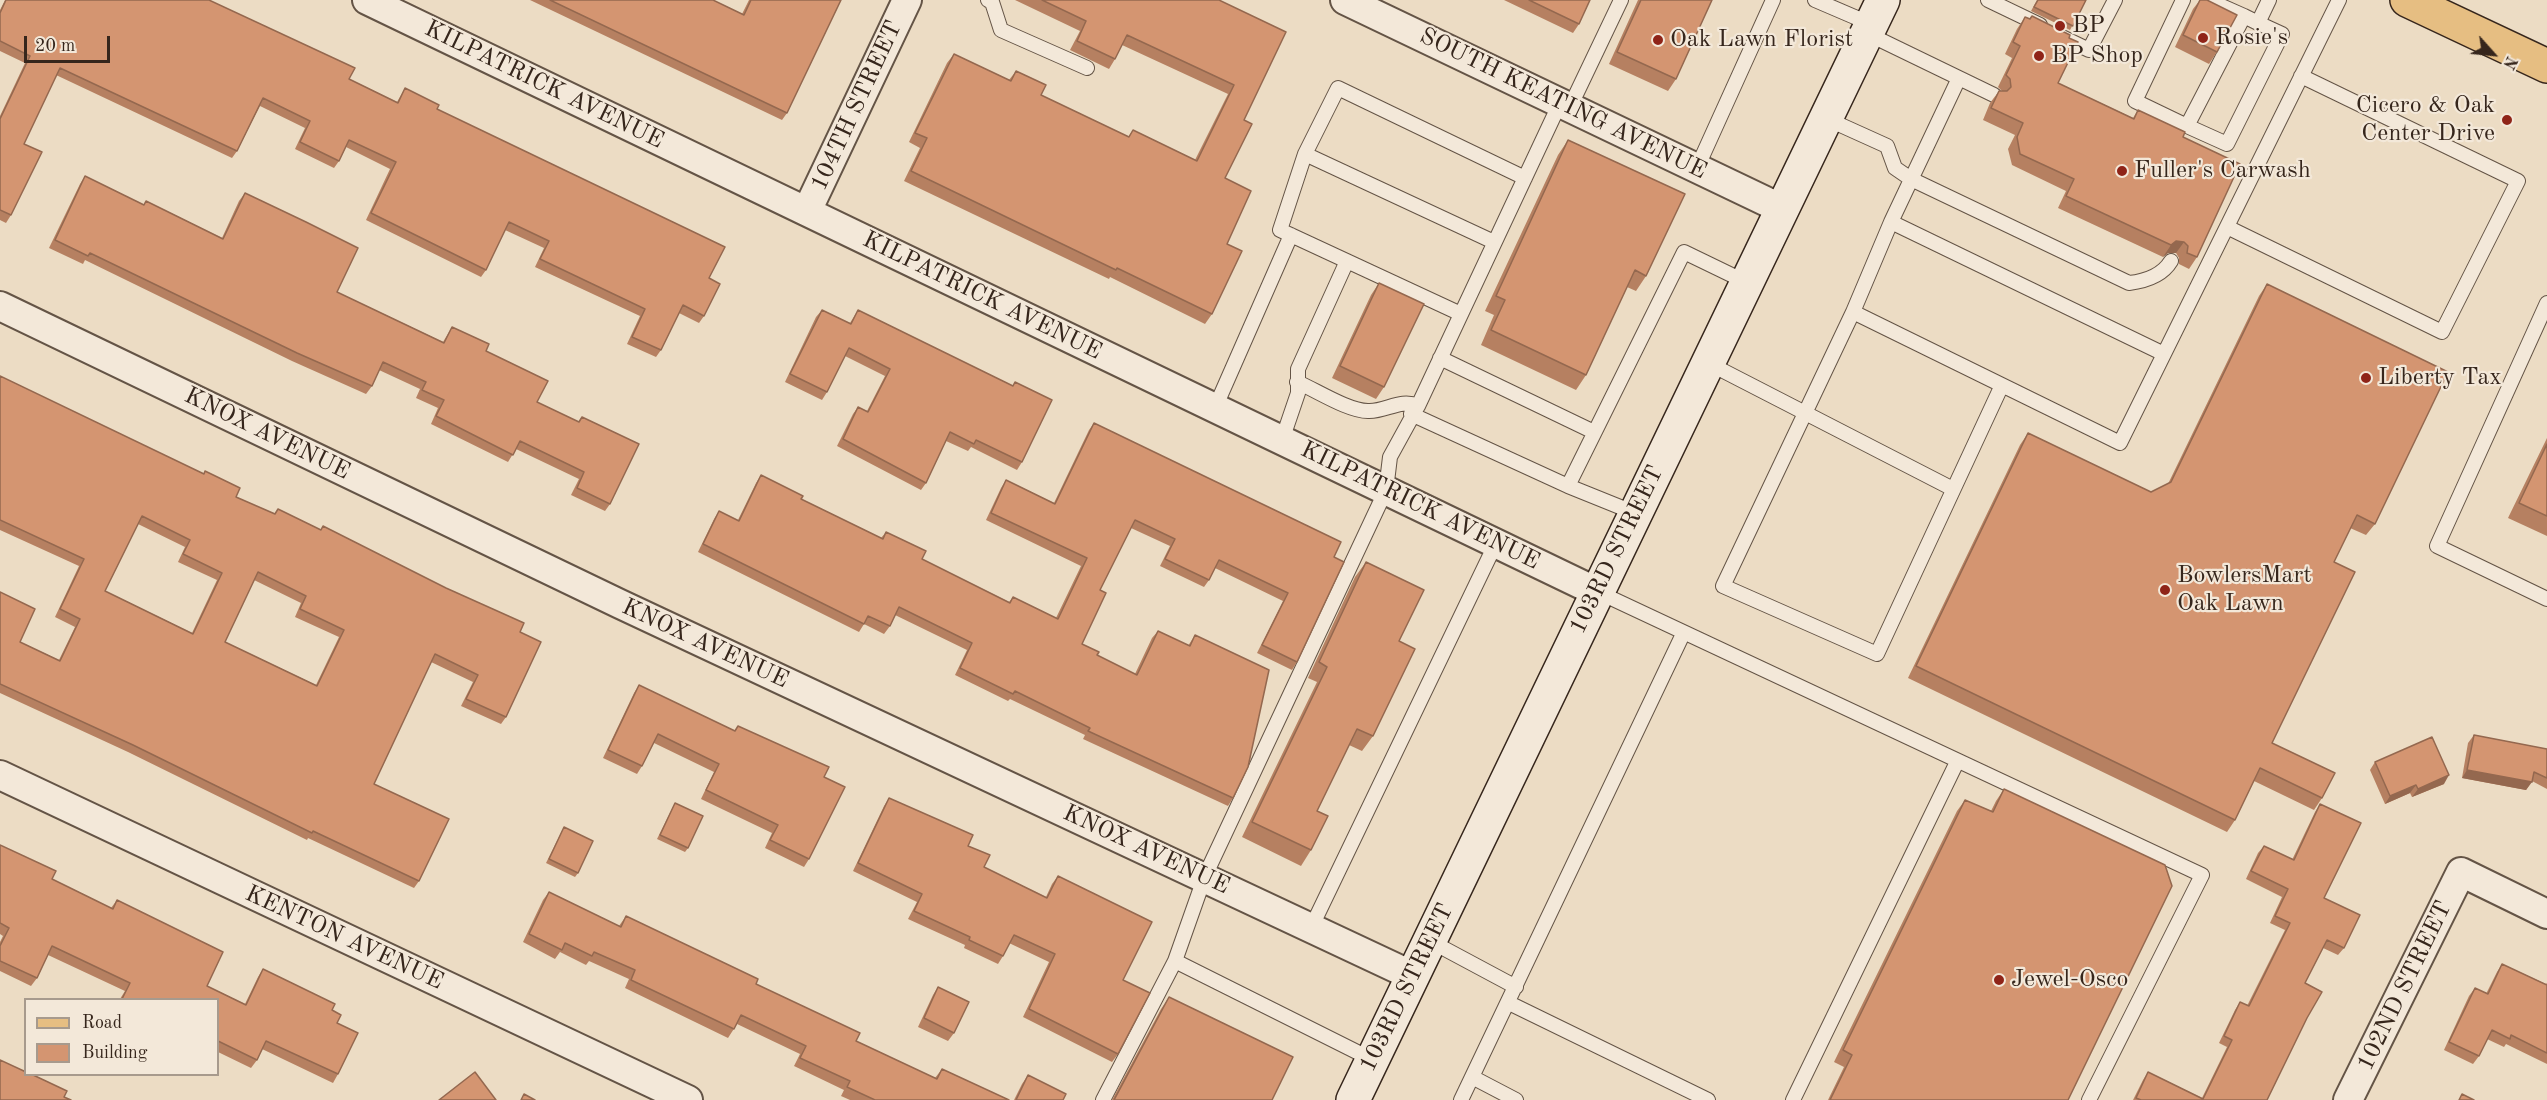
<!DOCTYPE html>
<style>
body{margin:0}
#map{position:relative;width:2547px;height:1100px;overflow:hidden;background:#ecdcc4;font-family:"Old Standard TT",serif}
canvas{display:block}
.legend{position:absolute;left:24px;top:998px;width:195px;height:78px;box-sizing:border-box;background:#f3e8d9;border:2px solid #a79a8d;margin:0;padding:8px 10px;list-style:none;font-size:18px;color:#36261c}
.legend li{display:flex;align-items:center;gap:12px;height:30px}
.legend b{width:30px;border:2px solid #a79a8d}
.north{position:absolute;left:2463px;top:24px;width:60px;height:60px;-webkit-text-stroke:4px #f3e8d9;paint-order:stroke;rotate:117deg;font-size:16px;font-weight:700;line-height:24px;text-align:center;color:#36261c}
.north::after{content:'';display:block;margin:auto;width:21px;height:27px;background:#36261c;clip-path:polygon(50% 0,100% 100%,50% 72%,0 100%)}
.scale{position:absolute;left:24px;top:36px;width:86px;height:27px;box-sizing:border-box;border:3px solid #36261c;border-top:0;padding-left:8px;font-size:18px;line-height:21px;white-space:nowrap;color:#36261c;-webkit-text-stroke:4px #f3e8d9;paint-order:stroke}
</style>
<div id="map">
<canvas width="2547" height="1100"></canvas>
<ul class="legend">
<li><b style="height:8px;background:#e6be82"></b>Road</li>
<li><b style="height:16px;background:#d49571"></b>Building</li>
</ul>
<div class="north">N</div>
<div class="scale">20 m</div>
</div>
<script>
const ctx = document.querySelector('canvas').getContext('2d');
ctx.lineJoin = 'round';
function trace(path, color, width, dash) {
  ctx.strokeStyle = color;
  ctx.lineWidth = width;
  ctx.lineCap = dash ? 'butt' : 'round';
  ctx.setLineDash(dash || []);
  ctx.stroke(path);
}
function fill(path, color) {
  ctx.fillStyle = color;
  ctx.fill(path, 'evenodd');
}
function write(font, color, halo, rows, align = 'center') {
  ctx.font = font + ' "Old Standard TT",serif';
  ctx.lineWidth = 4.5;
  ctx.setLineDash([]);
  ctx.textBaseline = 'middle';
  ctx.strokeStyle = halo;
  ctx.fillStyle = color;
  for (const [text, x, y, turn = 0] of rows) {
    ctx.save();
    ctx.translate(x, y);
    ctx.rotate((+turn || 0) * Math.PI / 180);
    ctx.textAlign = isNaN(turn) ? turn : align;
    if (halo) ctx.strokeText(text, 0, 0);
    ctx.fillText(text, 0, 0);
    ctx.restore();
  }
}
const service = new Path2D(`
 M988,0l4,2 9,28 86,38
 M1815,0l56,24
 M1988,0l52,25
 M2183,0l-48,101 52,25 57,-110 14,7 11,-23
 M2208,0l36,16
 M1866,33l128,62
 M2062,37l27,13 26,-50
 M1570,107l51,-107
 M1825,118l62,28 8,22 16,11 218,104c17,-2 33,-7 42,-22
 M2187,126l40,18 55,-110 -24,-11
 M1305,154l189,88
 M1697,168l76,-168
 M1891,222l68,-144
 M2227,227l215,105 76,-151 -217,-105
 M2547,303l-110,243 110,53
 M1853,312l38,-90 273,132
 M1461,314l-181,-84 25,-76 33,-66 187,90
 M1440,358l154,74
 M1708,363l245,126
 M1297,382c19,8 51,29 71,29 18,1 32,-13 50,-5
 M2002,385l-125,269 -154,-68 130,-274 267,131 219,-443
 M1215,408l76,-173
 M1411,414l157,72 67,27
 M1282,440l16,-47v-24l49,-108
 M1568,486l116,-234 62,30
 M1598,592l604,283 -113,225
 M1311,928l185,-385
 M1430,941l86,46
 M1175,961l30,-85 181,-386 4,-33 28,-51 142,-303
 M1509,1003l199,97
 M1472,1077l44,23
 M1103,1100l72,-139 198,99
 M1461,1100l222,-466
 M1793,1100l164,-338`);
const minor = new Path2D(`
 M367,0l1230,592
 M1345,0l437,209
 M807,211l100,-211
 M0,306l620,298 793,372
 M0,775l688,325
 M2348,1100l113,-228 86,42`);
const secondary = new Path2D(`
 M1353,1100l530,-1100`);
const primary = new Path2D(`
 M2407,0l140,66`);
trace(service, '#645446', 16);
trace(minor, '#645446', 32);
trace(secondary, '#36261c', 36);
trace(primary, '#36261c', 36);
trace(service, '#f3e8d9', 14);
trace(minor, '#f3e8d9', 28);
trace(secondary, '#f3e8d9', 33);
trace(primary, '#e6be82', 33);
fill(new Path2D(`
 M5,0h204l140,79 48,23 8,-14 32,21 272,169 -5,38 -5,7 -20,-10 -18,37 -5,7 -29,-13 13,-28 -105,-49 9,-19 -39,-18 -19,40 -5,7 -115,-57 24,-51 -44,-22 -7,14 -5,7 -39,-19 10,-21 -45,-22 -23,45 -5,7 -176,-83 -32,69 -13,71 -5,8 -6,-3v-104l25,-53 -25,-12v-41z
 M530,0h183l29,14 7,-14h92l-54,113 -5,7z
 M1015,0h204l25,120 -19,58 2,66 -15,70 -7,10 -95,-47 -1,2 -205,-98 16,-33 -11,-6 38,-79 7,-9 55,26 7,-9 25,24 87,42 5,-7 62,30 33,-66 -106,-49 -7,14 -6,10 -39,-19 10,-19z
 M1504,0h86l-11,24 -6,9z
 M1638,0h74l-36,79 -8,12 -59,-27z
 M2037,0h49l-16,30 -39,-19z
 M2200,0h7l10,52 -8,12 -34,-17 18,-38z
 M2032,16l37,22 -11,45 75,35 5,-8 45,27 14,120 -8,12 -10,-5v-6l-3,-5h-8l-5,4 -105,-49 8,-17 -54,-26 -4,-16 7,-14 -32,-15 7,-17 9,-12h3l-4,-4 14,-29 -7,-4 12,-25 8,-12 4,2z
 M1568,140l78,136 -10,15 -9,-4 -41,88 -10,15 -95,-45 13,-30 -9,-4 73,-156z
 M85,176l58,29 3,-4 76,37 17,-37 6,-8 92,99 106,50 9,-15 34,24 51,51 41,20 4,-5 28,87 -5,7 -34,-16 8,-16 -63,-30 -8,13 -77,-38 7,-16 -22,-10 4,-9 -41,-19 -7,16 -6,8 -74,-33 -207,-101 -2,4 -34,-16 31,-64z
 M1379,283l5,104 -8,12 -44,-21 39,-83z
 M2267,284l108,240 -9,11 -16,-7 -16,34 -62,181 50,55 -8,12 -60,-29 -19,39 -8,12 -319,-154 112,-233 8,-12 123,59 17,-8 91,-188z
 M822,310l28,13 8,-13 154,76 3,-4 7,80 -5,8 -46,-23 -3,4 -22,-10 -20,42 -5,7 -84,-44 16,-32 5,-7 9,4 18,-35 -40,-20 -18,36 -5,8 -37,-18 31,-65z
 M0,376l236,121 38,17 4,-5 42,21 3,-4 197,106 -14,85 -5,7 -40,-18 12,-24 -42,-20 -57,122 45,97 -5,7 -106,-50 -1,2 -179,-88 -128,-59v-101l20,50 39,18 16,-33 -20,-10 24,-51 -79,-36zM138,524l47,23 -7,15 39,18 -25,53 -87,-42zM254,580l47,23 -6,14 44,20 -23,48 -91,-43z
 M1094,423l240,134 -37,105 -5,8 -35,-17 26,-52 -68,-33 -6,12 -5,7 -44,-21 10,-20 -39,-18 -31,62 -18,54 15,11 38,19 17,-36 6,-7 30,15 7,-11 38,163 -5,8 -145,-67 2,-4 -75,-36 -2,2 -53,-26 12,-25 -72,-35 -5,11 -6,8 -20,-10 -5,8 -161,-80 16,-33 5,-8 19,9 18,-37 5,-8 40,24 80,39 5,-6 36,27 87,43 4,-5 43,21 25,-52 -95,-46 15,-32 5,-8 48,23 35,-73z
 M2547,438v98l-39,-18z
 M1366,562l33,79 -26,95 -11,15 -13,-6 -32,66 -6,39 -10,16 -59,-29 75,-155 -9,-4 47,-101z
 M639,685l95,46 4,-5 86,51 -15,82 -5,8 -39,-19 7,-15 -71,-34 13,-27 -60,-29 -12,23 -5,8 -34,-16 31,-65z
 M2474,735l73,14v40l-15,-8 -6,9 -64,-12 6,-35z
 M2375,762l69,22 -32,13 -2,-4 -25,11 -15,-34z
 M2004,789l64,311h-240l16,-33 -10,-5 123,-251 8,-11 26,11 5,-10z
 M889,798l79,48 16,21 62,30 6,-13 6,-8 65,104 -5,74 -6,8 -89,-45 26,-55 -40,-19 -6,13 -5,8 -34,-16 1,-3 -57,-26 9,-17 -64,-31 31,-65z
 M675,803l13,45 -3,4 -28,-13z
 M2320,804l4,94 20,50 -6,7 -15,-7 -18,35 2,35 -40,82h-134l10,-20 5,-8 54,26 25,-51 -8,-4 16,-33 5,-8 7,4 38,-76 -15,-7 12,-26 -36,-18 12,-26 6,-7 28,14 23,-48z
 M564,827l14,46 -3,4 -29,-14z
 M0,845l52,34 59,29 6,-8 90,86 38,18 13,-27 5,-8 69,41 5,13 1,51 -5,9 -71,-34 -5,11 -6,8 -33,-16v-53h-98l5,-8 -77,-36 -11,23 -6,8 -31,-15v-29l3,-6 -3,-2z
 M549,892l70,34 7,-10 130,68 100,57 79,37 7,-9 67,31h-159l-9,-4 3,-6 -50,-24 6,-12 -63,-30 -9,14 -103,-50 4,-9 -40,-18 -3,4 -26,-13 -5,7 -32,-17 20,-42z
 M2502,964l44,20 1,-1v81l-41,-20 -2,3 -17,-8 -8,17 -6,8 -29,-14 25,-54 6,-8 11,6 11,-22z
 M938,987l16,46 -6,8 -30,-14 15,-32z
 M1169,997l103,103h-160l49,-91z
 M1028,1075l35,25h-49l8,-16z`), '#b68061');
fill(new Path2D(`
 M2176,241l8,1 -8,11h-8l-5,4 8,-12z
 M2467,770l65,12 -6,8 -64,-12z
 M2449,775l-5,9 -32,13 6,-8z
 M2416,785l-6,8 -25,11 5,-8z`), '#94684f');
const building = new Path2D(`
 M6,0h203l146,68 -6,11 49,24 7,-15 34,17 -2,4 288,138 -16,31 11,6 -16,32 -21,-11 -22,45 -29,-13 13,-28 -105,-50 9,-18 -40,-19 -23,48 -115,-57 25,-51 -47,-22 -10,21 -39,-19 10,-21 -47,-23 -26,53 -177,-83 -36,76 18,8 -31,63 -11,-5v-91l30,-63 -30,-15v-28z
 M550,0h163l31,15 7,-15h90l-54,113z
 M1042,0h177l67,32 -42,88 8,4 -27,54 26,13 -24,53 15,7 -30,63 -95,-46 -1,2 -205,-99 16,-33 -12,-5 39,-79 57,27 5,-10 30,14 -5,10 88,42 4,-7 64,31 37,-76 -107,-50 -12,24 -38,-18 9,-20z
 M1529,0h61l-11,24z
 M1641,0h71l-36,79 -59,-27z
 M2038,0h48l-13,26 -39,-19z
 M2200,0h7l30,15 -20,37 -34,-17z
 M2032,16l38,19 -1,3 9,4 -20,41 76,36 4,-9 47,22 -2,5 57,27 -43,93 -10,-4 1,-7 -4,-4 -8,-1 -5,4 -105,-49 8,-17 -54,-25 -3,-17 6,-14 -32,-15 8,-17h8l4,-4 -1,-8 -4,-4 14,-29 -7,-4 12,-25 5,2z
 M1568,140l117,54 -39,82 -11,-6 -49,105 -95,-45 14,-30 -9,-4z
 M85,176l59,29 2,-4 77,38 22,-46 61,29 52,26 -21,44 107,51 8,-16 37,17 -3,7 62,30 -11,21 42,20 3,-5 57,27 -29,60 -33,-16 7,-16 -64,-31 -7,14 -77,-39 8,-16 -22,-10 4,-8 -43,-20 -11,24 -75,-33 -207,-100 -2,3 -33,-16z
 M1379,283l45,21 -40,83 -44,-21z
 M2267,284l181,88 -73,152 -18,-9 -23,47 21,10 -83,171 63,30 -13,25 -62,-30 -25,52 -319,-154 112,-233 123,59 20,-10z
 M822,310l29,14 7,-14 155,76 2,-4 37,18 -30,62 -46,-22 -2,4 -24,-12 -24,51 -83,-44 15,-32 10,5 22,-43 -41,-21 -22,44 -37,-18z
 M0,376l204,98 1,-3 35,17 -4,9 39,17 3,-5 43,21 2,-4 123,62 78,35 -4,9 21,10 -35,75 -40,-18 12,-24 -43,-21 -61,130 75,35 -30,62 -106,-50 -1,2 -179,-88 -133,-61v-92l35,17 -15,33 40,19 20,-42 -20,-10 24,-50 -84,-39zM142,516l48,24 -7,14 39,19 -29,61 -88,-43zM258,572l48,24 -6,13 44,21 -27,56 -92,-44z
 M1094,423l247,119 -7,15 10,5 -47,100 -35,-17 26,-52 -69,-33 -10,20 -44,-21 10,-20 -40,-19 -35,70 6,3 -24,51 17,8 -2,3 40,20 21,-44 32,15 5,-11 74,35 -21,97 -15,31 -145,-67 2,-3 -75,-37 -2,3 -53,-26 12,-25 -73,-36 -9,19 -22,-10 -4,8 -161,-80 16,-33 20,10 22,-46 42,21 -2,3 82,40 3,-7 40,19 -4,8 88,44 3,-6 45,22 29,-61 -96,-45 15,-33 49,24z
 M2547,444v72l-28,-13z
 M1366,562l58,28 -25,51 16,8 -42,87 -16,-7 -40,82 11,5 -17,34 -59,-28 75,-155 -8,-5z
 M639,685l96,46 3,-5 91,41 -5,10 21,10 -36,72 -39,-19 8,-15 -72,-35 13,-26 -61,-30 -16,32 -34,-16z
 M2474,735l73,14v29l-13,-6 -2,10 -65,-12z
 M2432,737l17,38 -31,14 -2,-4 -26,11 -15,-34z
 M2004,789l161,76 7,21 -104,214h-238l22,-45 -9,-5 122,-250 28,12z
 M889,798l84,37 -5,11 22,9 -6,12 63,31 11,-22 94,46 -29,58 27,13 -32,61 -89,-45 26,-55 -41,-19 -11,21 -34,-16 1,-3 -56,-26 8,-17 -64,-31z
 M675,803l28,13 -15,32 -28,-13z
 M2320,804l41,19 -37,75 36,17 -16,33 -17,-8 -22,43 17,9 -15,26 -40,82h-126l-5,-2 12,-26 55,27 29,-59 -8,-4 16,-34 9,4 41,-83 -15,-7 13,-27 -37,-18 13,-25 30,14z
 M564,827l29,14 -15,32 -29,-14z
 M0,845l56,26 -4,8 61,30 4,-9 106,52 -16,34 39,19 17,-36 72,35 -3,6 9,5 -4,8 21,10 -20,41 -72,-33 -9,19 -39,-19v-42h-96l8,-16 -78,-37 -15,32 -37,-17v-15l9,-18 -9,-5z
 M549,892l72,35 5,-11 132,63 -2,5 104,49 -4,8 81,38 5,-10 67,31h-134l-28,-13 3,-6 -50,-23 6,-12 -65,-31 -7,14 -103,-49 4,-10 -41,-18 -2,4 -27,-13 -3,7 -33,-16z
 M2502,964l45,21v68l-36,-18 -1,4 -18,-9 -13,26 -30,-14 26,-54 13,6z
 M938,987l31,15 -15,31 -30,-15z
 M1169,997l124,60 -21,43h-158z
 M0,1060l26,12v2h5l36,17 -3,6 7,3h-71z
 M475,1072l21,28h-57z
 M1028,1075l38,19 -3,6h-47z
 M524,1094l11,6h-14z
 M2462,1094l12,6h-15z`);
fill(building, '#d49571');
trace(building, '#94684f', 1.5);
for (const [x, y, r, color] of [
 [2060,26,6,"#8f2418"],
 [2203,38,6,"#8f2418"],
 [1658,40,6,"#8f2418"],
 [2039,56,6,"#8f2418"],
 [2507,120,6,"#8f2418"],
 [2122,171,6,"#8f2418"],
 [2366,378,6,"#8f2418"],
 [2165,590,6,"#8f2418"],
 [1999,980,6,"#8f2418"]
]) {
  const dot = new Path2D();
  dot.arc(x, y, r, 0, 2 * Math.PI);
  ctx.fillStyle = color;
  ctx.fill(dot);
  trace(dot, '#f3e8d9', 2);
}
write('24px', '#36261c', '#f3e8d9', [
 ["BP",2072,26],
 ["Rosie's",2215,38],
 ["Oak Lawn Florist",1670,40],
 ["BP Shop",2051,56],
 ["Cicero & Oak",2495,106,"right"],
 ["Center Drive",2495,134,"right"],
 ["Fuller's Carwash",2134,171],
 ["Liberty Tax",2378,378],
 ["BowlersMart",2177,576],
 ["Oak Lawn",2177,604],
 ["Jewel-Osco",2011,980]
], 'left');
write('24px', '#36261c', '#f3e8d9', [
 ["KILPATRICK AVENUE",544,85,26],
 ["SOUTH KEATING AVENUE",1563,104,26],
 ["104TH STREET",857,106,-65],
 ["KILPATRICK AVENUE",982,296,26],
 ["KNOX AVENUE",267,434,26],
 ["KILPATRICK AVENUE",1420,506,26],
 ["103RD STREET",1617,550,-64],
 ["KNOX AVENUE",705,644,25],
 ["KNOX AVENUE",1146,850,25],
 ["KENTON AVENUE",344,938,25],
 ["102ND STREET",2405,986,-64],
 ["103RD STREET",1407,988,-64]
]);
</script>
